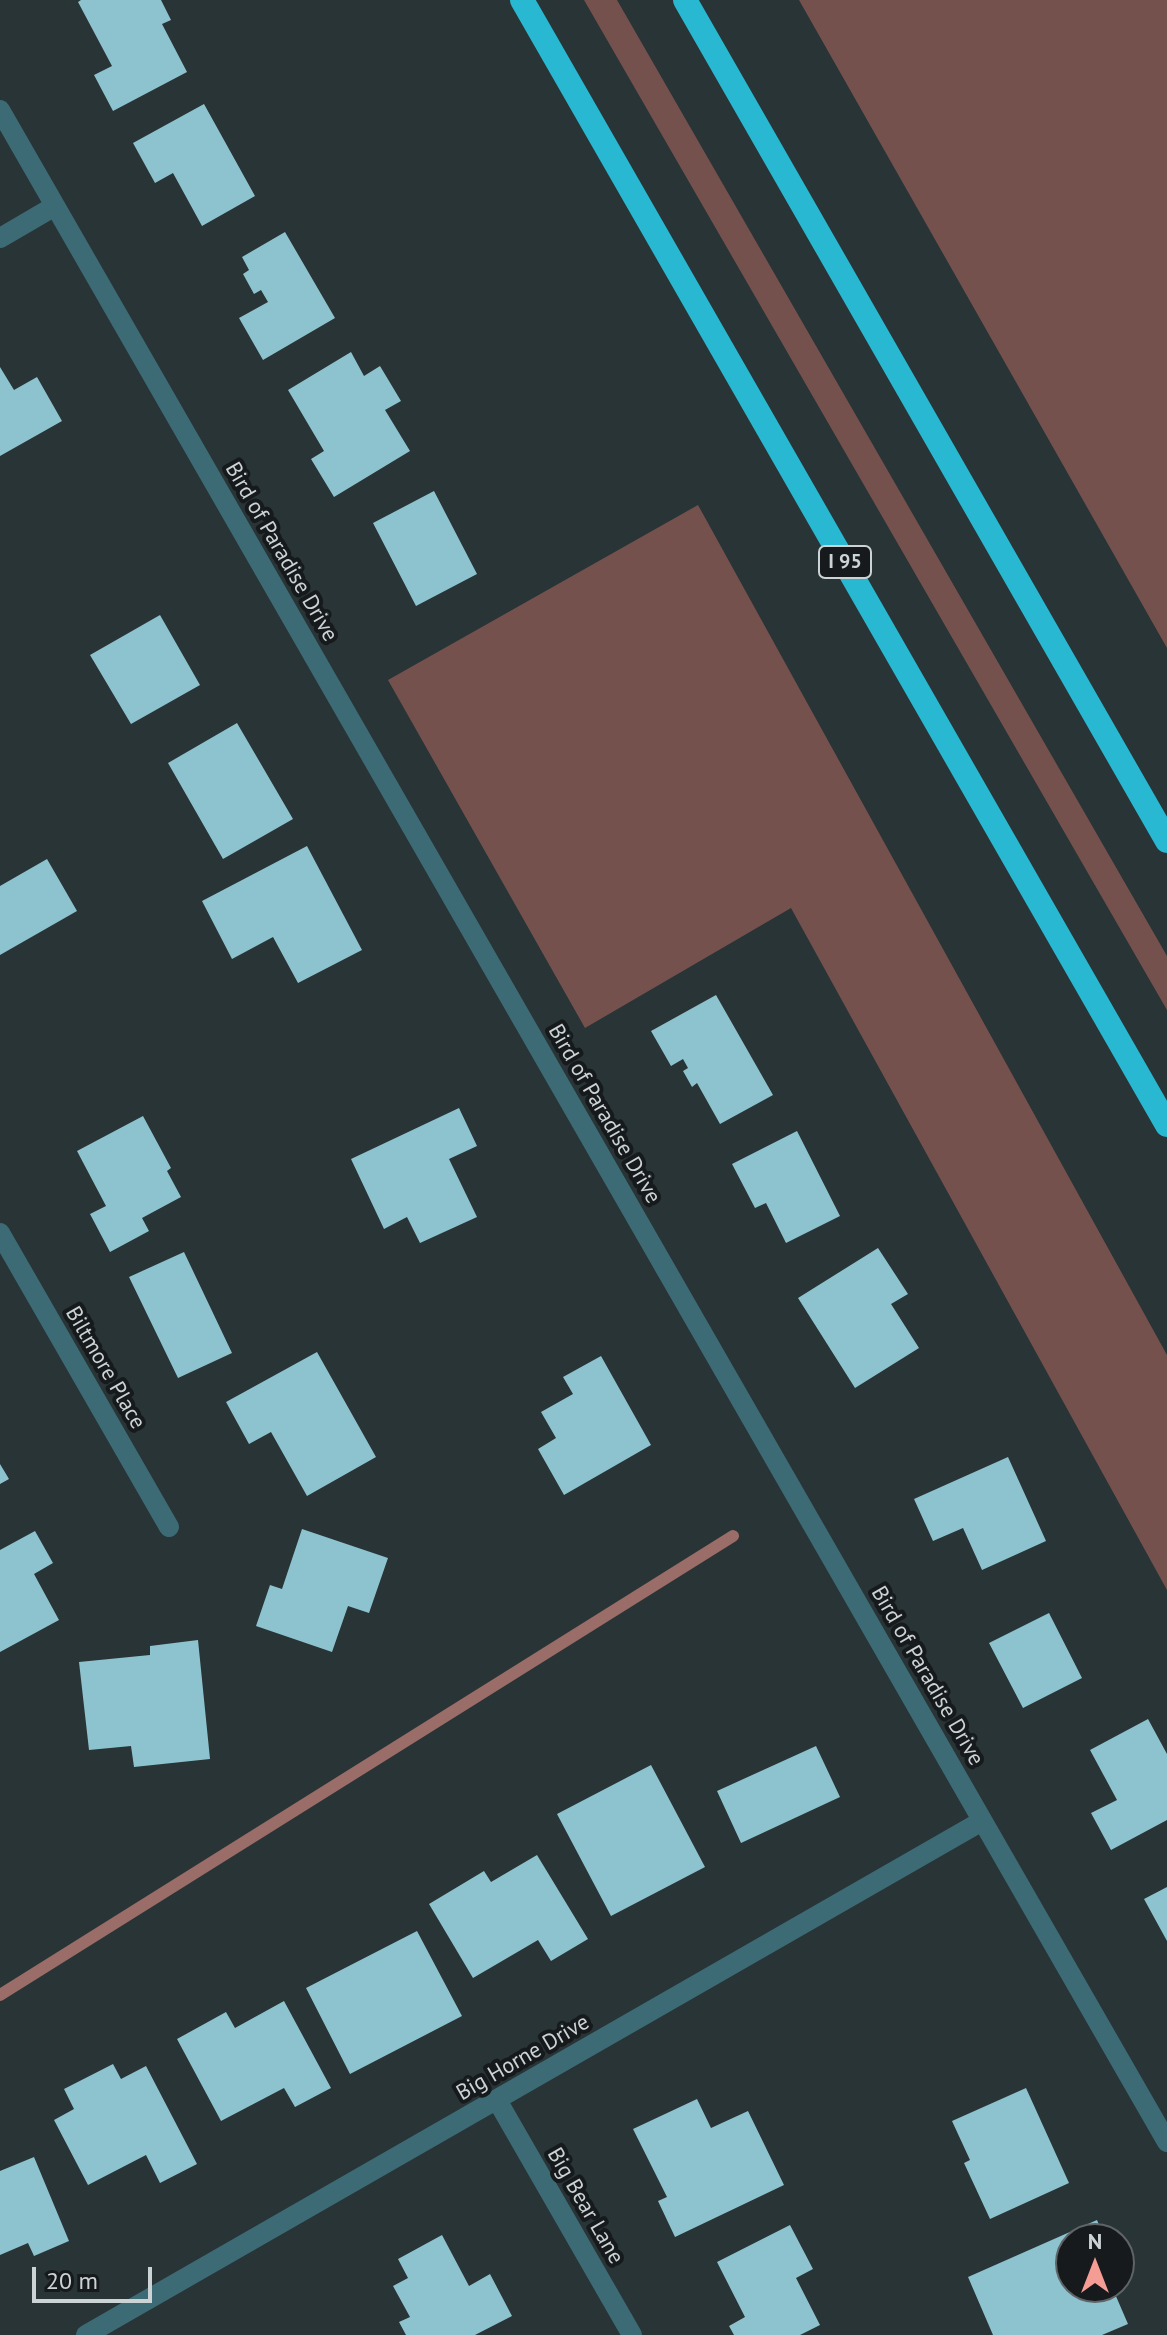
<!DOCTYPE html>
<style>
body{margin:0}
#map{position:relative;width:1167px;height:2335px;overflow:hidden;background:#293436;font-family:"PT Sans",sans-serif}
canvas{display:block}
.north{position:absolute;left:1055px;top:2223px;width:80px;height:80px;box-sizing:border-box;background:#161a1c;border:2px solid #5f6466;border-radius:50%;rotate:0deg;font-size:22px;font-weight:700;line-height:32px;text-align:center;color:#ccd3d4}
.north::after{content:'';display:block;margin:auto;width:28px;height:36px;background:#f59c94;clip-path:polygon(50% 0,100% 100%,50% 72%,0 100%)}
.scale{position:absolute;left:32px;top:2267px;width:120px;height:36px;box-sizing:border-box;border:4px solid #ccd3d4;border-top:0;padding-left:10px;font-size:24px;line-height:28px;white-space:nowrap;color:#ccd3d4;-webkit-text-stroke:6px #161a1c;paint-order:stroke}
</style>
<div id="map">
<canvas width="1167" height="2335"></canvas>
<div class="north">N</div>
<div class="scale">20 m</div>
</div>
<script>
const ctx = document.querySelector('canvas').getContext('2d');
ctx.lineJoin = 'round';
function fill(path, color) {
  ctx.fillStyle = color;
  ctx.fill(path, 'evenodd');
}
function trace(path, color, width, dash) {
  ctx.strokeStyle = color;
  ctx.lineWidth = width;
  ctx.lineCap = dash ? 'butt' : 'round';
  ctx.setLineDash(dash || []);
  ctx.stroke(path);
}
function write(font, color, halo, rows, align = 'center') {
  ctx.font = font + ' "PT Sans",sans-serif';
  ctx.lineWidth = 8;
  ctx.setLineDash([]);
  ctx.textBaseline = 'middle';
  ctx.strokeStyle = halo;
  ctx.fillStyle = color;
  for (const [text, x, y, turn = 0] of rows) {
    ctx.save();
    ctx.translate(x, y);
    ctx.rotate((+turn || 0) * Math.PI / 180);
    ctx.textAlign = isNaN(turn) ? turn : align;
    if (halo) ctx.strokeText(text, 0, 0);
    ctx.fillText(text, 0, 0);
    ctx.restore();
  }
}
fill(new Path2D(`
 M584,0h33l550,956v54z
 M799,0h368v648z
 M698,505l469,850v235l-376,-682 -206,120 -197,-348z`), '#75514e');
trace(new Path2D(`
 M0,1995l733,-459`), '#9a6d68', 12);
fill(new Path2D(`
 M81,0h80l10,20 -9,4 25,48 -74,39 -19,-36 18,-9 -34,-64z
 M204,104l51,92 -53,30 -29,-53 -18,10 -22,-40z
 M285,232l50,86 -72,42 -24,-42 29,-16 -7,-12 -7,4 -11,-20 6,-4 -7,-13z
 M351,352l13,24 16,-10 21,35 -16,9 25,41 -76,46 -23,-38 13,-8 -36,-61z
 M0,367l14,23 23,-13 25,44 -62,35z
 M434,491l43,83 -61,32 -43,-83z
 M160,615l40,70 -69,39 -41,-69z
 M237,723l56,96 -70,40 -55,-96z
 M307,846l55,104 -64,33 -25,-46 -41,22 -30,-58z
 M47,859l30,52 -77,44v-69z
 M716,995l57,100 -53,29 -23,-41 -5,4 -9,-16 5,-3 -5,-9 -12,7 -20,-35z
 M459,1108l18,38 -28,13 28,58 -57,26 -13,-26 -23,12 -33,-70z
 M143,1116l28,52 -4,3 14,26 -39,21 7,13 -39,21 -20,-38 16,-8 -29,-55z
 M797,1131l43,85 -54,27 -20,-40 -11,5 -23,-44z
 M878,1248l30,46 -17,10 28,44 -64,40 -57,-90z
 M184,1252l48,101 -54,25 -49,-101z
 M317,1352l59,105 -69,39 -36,-64 -22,12 -23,-42z
 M601,1356l50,89 -87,50 -26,-46 18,-11 -15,-26 32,-18 -10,-17z
 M1008,1457l38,84 -64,29 -19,-42 -30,13 -19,-42z
 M0,1464l9,15 -9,5z
 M302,1529l86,29 -19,55 -21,-7 -16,46 -76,-26 14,-41 12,4z
 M35,1531l18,32 -19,11 25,46 -59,32v-102z
 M1049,1613l33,65 -59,30 -34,-65z
 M198,1640l12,119 -76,8 -3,-21 -42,4 -10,-88 71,-7v-9z
 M1148,1719l19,35v66l-56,30 -20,-37 26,-13 -27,-50z
 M816,1746l24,51 -99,46 -24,-52z
 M651,1765l54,102 -94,49 -54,-102z
 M537,1855l51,84 -37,22 -13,-21 -65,38 -44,-74 55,-33 7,11z
 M1167,1887v54l-23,-42z
 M417,1931l45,85 -112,58 -44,-86z
 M284,2001l47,87 -36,19 -11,-19 -63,33 -44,-82 49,-27 9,16z
 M113,2064l8,15 25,-13 51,98 -37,19 -14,-28 -58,30 -34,-65 20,-11 -10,-20z
 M1026,2088l43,95 -79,36 -26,-56 6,-3 -18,-39z
 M697,2099l14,29 37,-17 36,74 -109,52 -17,-36 9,-4 -34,-68z
 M34,2157l35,84 -35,15 -6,-13 -28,12v-84z
 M1097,2220l8,19h-34v48h41l16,37 -26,11h-109l-25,-58z
 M790,2225l23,44 -17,9 24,47 -20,10h-66l-5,-9 16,-9 -28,-55z
 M442,2235l27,51 21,-12 22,42 -37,19h-69l-7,-13 11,-5 -17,-31 15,-8 -10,-19z`), '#8dc3cf');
trace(new Path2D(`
 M0,110l1167,2032
 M0,238l55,-32
 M0,1233l169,294
 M497,2100l135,235
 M86,2335l896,-514`), '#3c6b75', 20);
trace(new Path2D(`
 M522,0l645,1125
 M685,0l482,841`), '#28b8d2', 24);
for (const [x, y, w] of [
 [845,562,52]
]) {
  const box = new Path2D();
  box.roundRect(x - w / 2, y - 16, w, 32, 6);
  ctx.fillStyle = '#161a1c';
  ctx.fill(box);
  trace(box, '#ccd3d4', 2);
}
write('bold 20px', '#ccd3d4', null, [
 ["I 95",845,562]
]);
write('22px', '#ccd3d4', '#161a1c', [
 ["Bird of Paradise Drive",281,552,60],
 ["Bird of Paradise Drive",604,1114,60],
 ["Biltmore Place",105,1368,60],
 ["Bird of Paradise Drive",927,1676,60],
 ["Big Horne Drive",523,2058,-30],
 ["Big Bear Lane",585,2206,60]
]);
</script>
